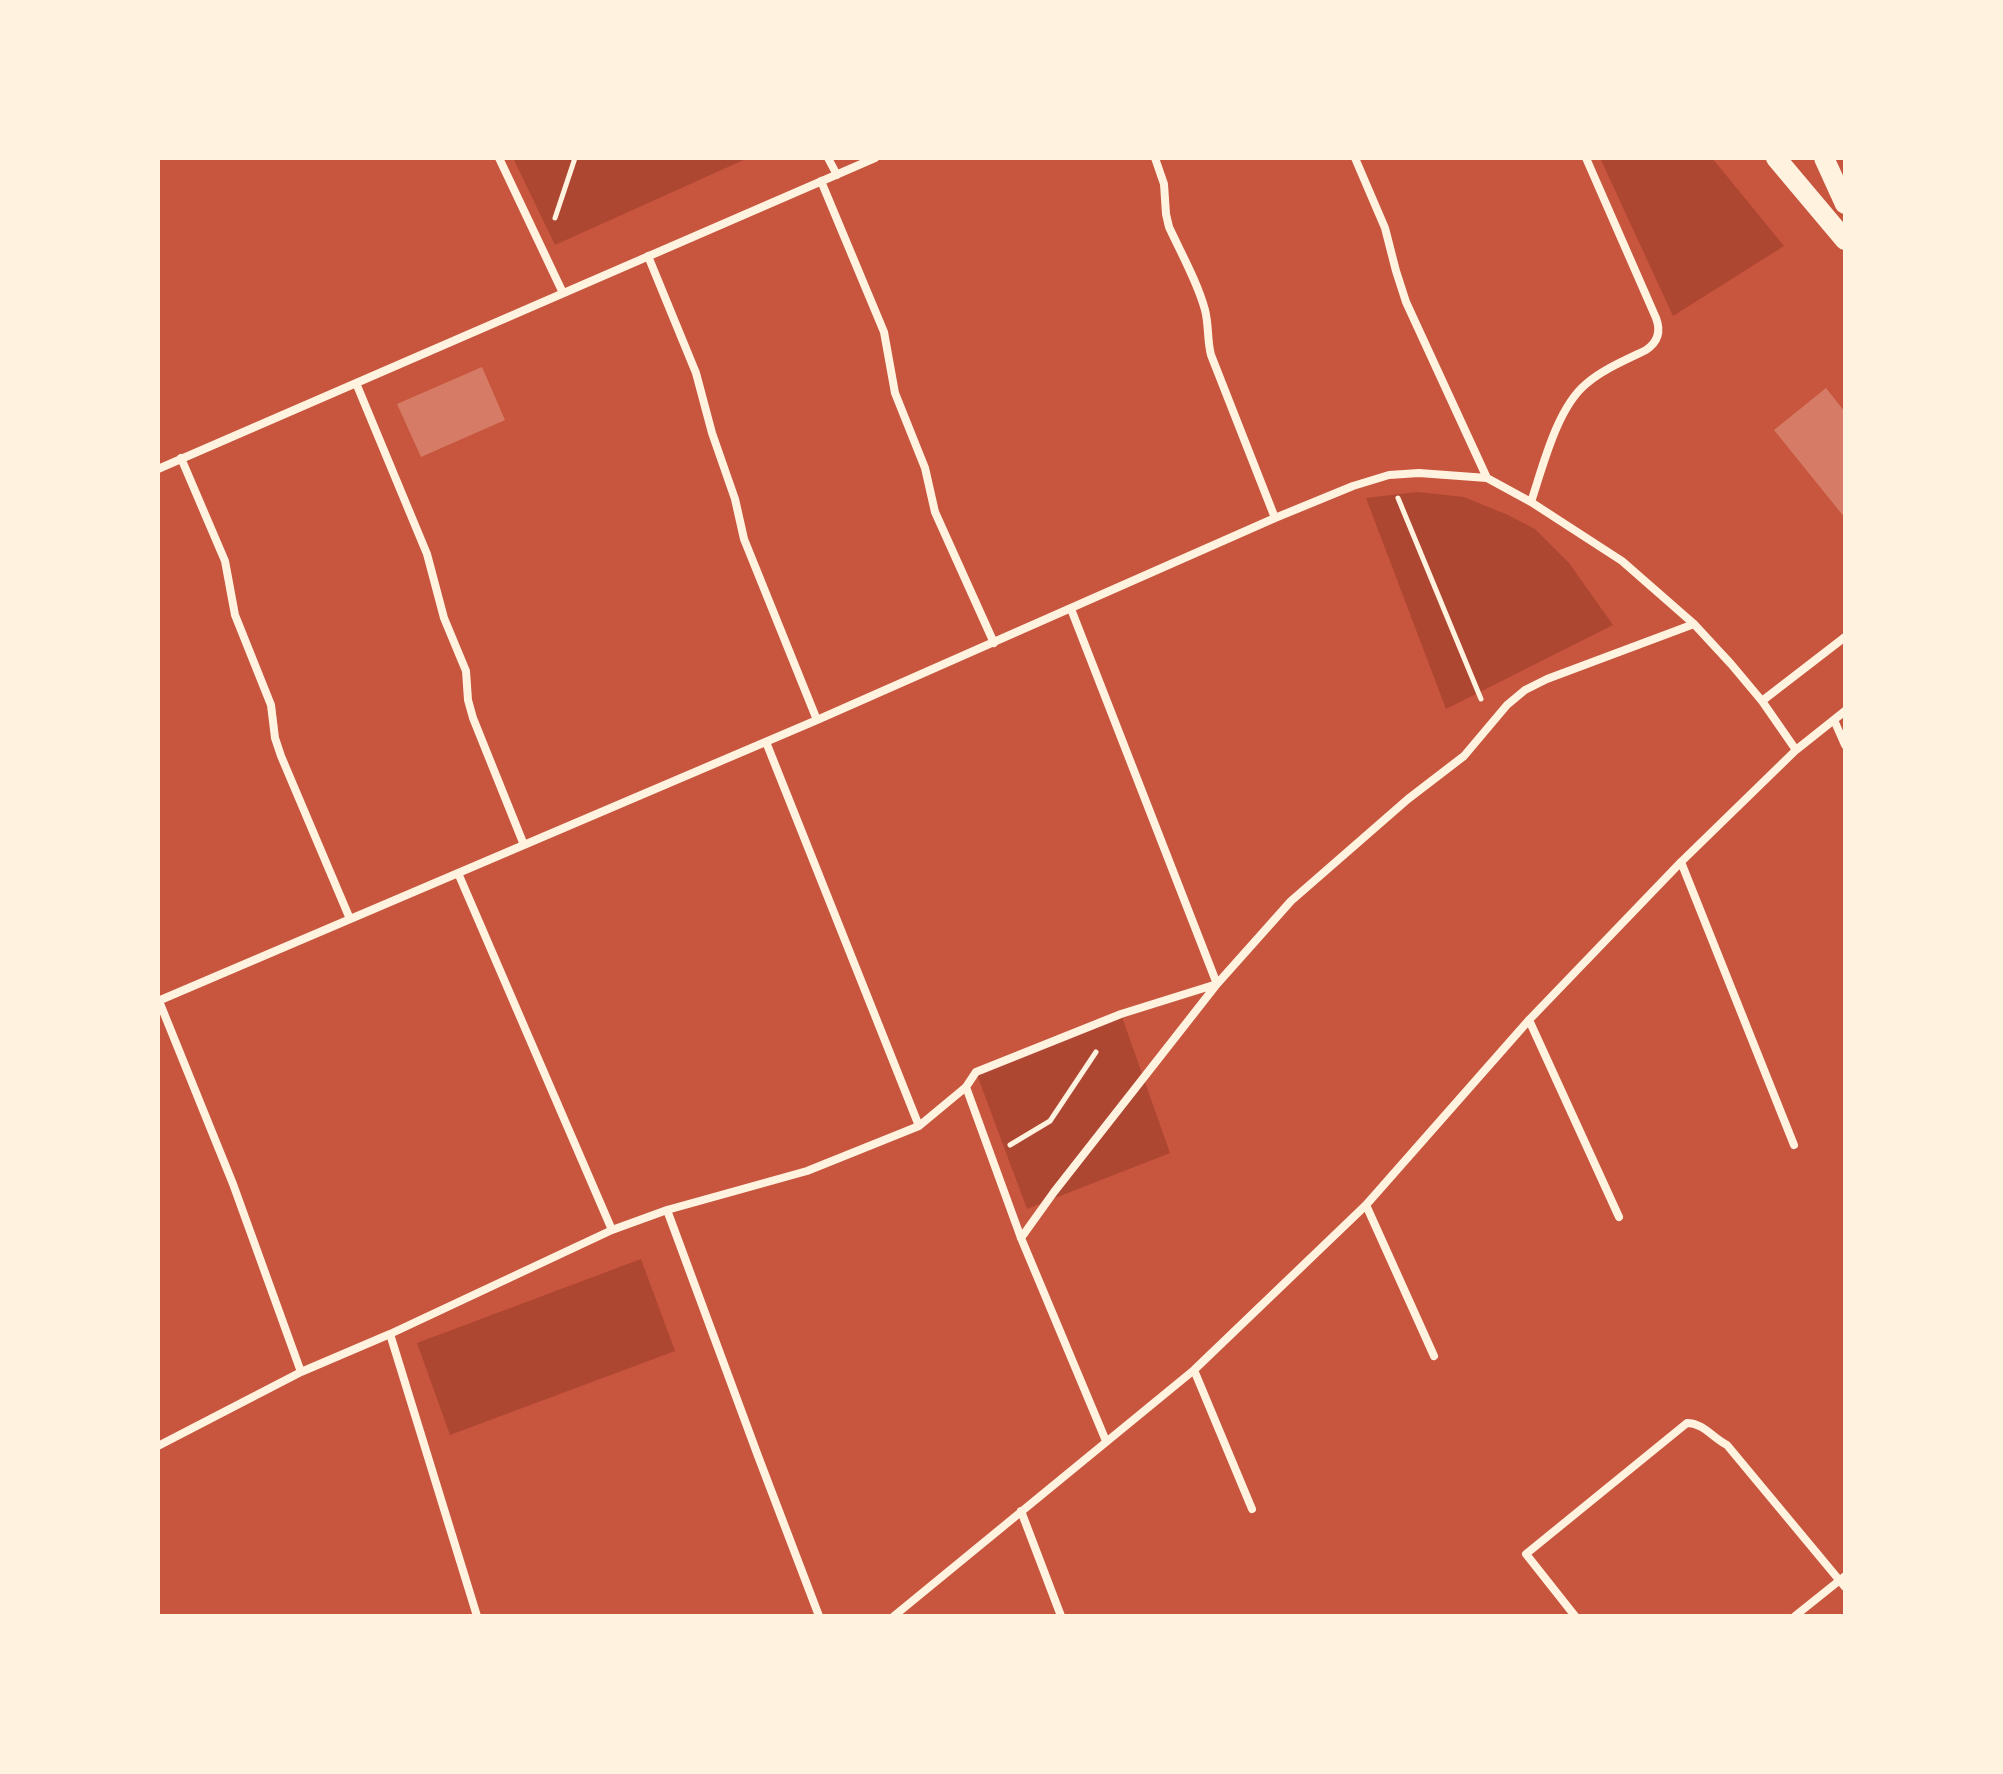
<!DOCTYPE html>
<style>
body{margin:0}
#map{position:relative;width:2003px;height:1774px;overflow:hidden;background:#c8553d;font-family:"Public Sans",sans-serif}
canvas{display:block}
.frame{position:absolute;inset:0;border:160px solid #fff3e0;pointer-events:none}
</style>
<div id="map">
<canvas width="2003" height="1774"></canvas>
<div class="frame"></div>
</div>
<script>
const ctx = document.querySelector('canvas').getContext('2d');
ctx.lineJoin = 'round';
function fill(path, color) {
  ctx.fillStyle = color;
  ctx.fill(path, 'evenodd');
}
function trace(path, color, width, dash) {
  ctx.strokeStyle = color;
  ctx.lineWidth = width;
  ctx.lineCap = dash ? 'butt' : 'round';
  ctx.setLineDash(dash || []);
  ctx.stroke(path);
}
fill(new Path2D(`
 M513,158h235l-193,87z
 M1603,158h109l72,88 -111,70 -72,-156z
 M1417,492l47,5 44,18 27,14 34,34 44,62 -167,84 -80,-211z
 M1121,1014l49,139 -143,56 -51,-137z
 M641,1259l34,92 -225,84 -33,-92z`), '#ae4732');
fill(new Path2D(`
 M482,367l23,53 -84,37 -24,-53z
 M1826,388l19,24v106l-71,-88z`), '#d67c66');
trace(new Path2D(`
 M555,218l20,-60
 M1398,498l83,201
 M1010,1145l40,-24 46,-69`), '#fff3e0', 5);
trace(new Path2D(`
 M499,158l64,135
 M828,158l9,17
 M1155,158l9,26 2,30 3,13c12,26 29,56 36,83 4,15 2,30 6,45l64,163
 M1355,158l30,70 11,43 10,31 81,176
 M821,181l63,151 11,61 30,75 10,44 59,131
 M648,256l48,117 16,60 23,66 9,40 73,181
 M356,383l71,171 17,64 22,53 2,29 5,18 51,127
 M181,458l44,103 10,54 36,90 4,33 6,18 69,163
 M158,469l717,-311
 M1531,502c12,-36 26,-94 55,-118 17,-15 40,-24 60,-34 12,-8 15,-19 10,-32l-70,-160
 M1762,701l83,-64
 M1834,720l11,25
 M766,742l153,384
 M1681,862l113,283
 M458,873l154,357
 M158,1001l659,-281 458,-202 78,-32 36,-11 30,-2 68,5 44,24 91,59 72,63 37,40 31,37 34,49
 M159,1001l74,183 68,188
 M1529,1020l90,197
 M966,1087l55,151 85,203
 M1366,1205l68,151
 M667,1210l91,246 61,160
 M1021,1238l33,-46 163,-208 -146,-375
 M390,1334l87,282
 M1194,1370l58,139
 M158,1446l143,-74 89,-38 222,-104 55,-20 140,-39 112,-45 47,-39 10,-15 145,-58 96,-30 74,-83 117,-102 56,-43 43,-51 18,-15 22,-11 147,-55
 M1021,1511l40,105
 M894,1616l300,-246 172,-165 163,-185 152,-158 115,-112 49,-39
 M1575,1616l-49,-62 161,-131c16,0 26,15 40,22l118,142
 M1795,1616l50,-40`), '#fff3e0', 8);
trace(new Path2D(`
 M1776,158l69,82
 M1824,158l21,46`), '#fff3e0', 20);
</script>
